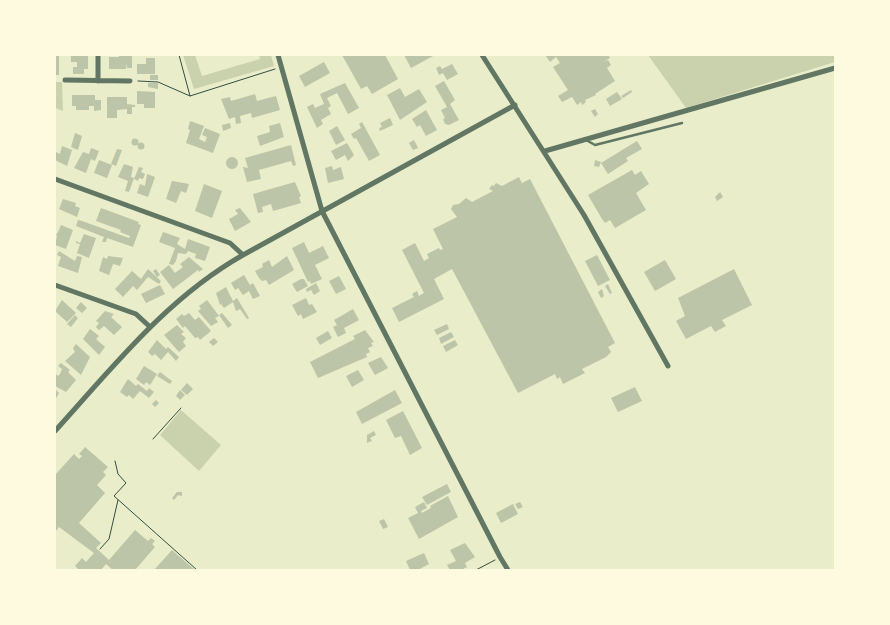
<!DOCTYPE html>
<style>
body{margin:0}
#map{position:relative;width:890px;height:625px;overflow:hidden;background:#e9edc9;font-family:"Space Grotesk",sans-serif}
canvas{display:block}
.frame{position:absolute;inset:0;border:56px solid #fefae0;pointer-events:none}
</style>
<div id="map">
<canvas width="890" height="625"></canvas>
<div class="frame"></div>
</div>
<script>
const ctx = document.querySelector('canvas').getContext('2d');
ctx.lineJoin = 'round';
function fill(path, color) {
  ctx.fillStyle = color;
  ctx.fill(path, 'evenodd');
}
function trace(path, color, width, dash) {
  ctx.strokeStyle = color;
  ctx.lineWidth = width;
  ctx.lineCap = dash ? 'butt' : 'round';
  ctx.setLineDash(dash || []);
  ctx.stroke(path);
}
fill(new Path2D(`
 M183,55h12l7,21 58,-17 -1,-4h12l3,11 -80,23z
 M648,55h187v7l-149,46z
 M55,82h7l1,29 -8,-3z
 M181,410l40,35 -22,26 -39,-36z`), '#cad2ad');
fill(new Path2D(`
 M55,55h4v20h-4z
 M71,55h17v14h-4v5h-11v-7h4v-5h-6z
 M119,55h13v13h-5l-1,-5v6h-17v-12h10z
 M342,55h43l13,24 -26,15 -5,-8 -6,3z
 M404,55h31l-24,13z
 M545,55h63l2,3 -7,4 5,-2 3,5 -4,3 8,13 -20,13 1,1 -11,5 1,2 -4,3 -1,-3 -4,3 -5,-8 -10,5 -4,-6 10,-6 -15,-23 7,-4 -4,-6 -6,5z
 M146,58h9v16h-18v-10h9z
 M324,62l6,11 -25,14 -6,-11z
 M452,64l6,10 -11,6 -4,-7 -4,2 -3,-7 4,-2 2,3z
 M150,75h8v5h-8z
 M444,81l11,19 -5,4 9,16 -10,5 -4,-1 -2,-5 2,-1 -4,-8 6,-3 -12,-21z
 M148,83h10v6l-10,-2z
 M345,83l14,25 -11,6 -11,-21 -10,5 4,8 -3,2 3,6 -10,6 2,4 -6,4 -10,-21 6,-3 2,4 9,-4 -4,-10z
 M400,88l5,9 14,-8 8,13 -27,18 -13,-25z
 M631,90l1,2 -9,6 -2,-2z
 M137,91l18,1v16h-11v-4h-7z
 M617,92l5,7 -12,7 -4,-7z
 M255,94l2,7 19,-5 4,14 -28,8 -1,-5 -11,3 1,7 -5,1 -1,-7 -6,2 -8,-20 9,-2 1,4z
 M72,95h23v5h6v10l-7,1v-5h-5v4h-13v-4h-4z
 M107,97h20v7l8,1v2h-3v7h-5v-5l-10,1v8h-10z
 M595,109l3,5 -3,3 -4,-6z
 M426,110l11,20 -11,6 -6,-11 -3,2 -5,-8z
 M390,118l3,7 -13,6 -1,-3 3,-1 -2,-4z
 M190,121l14,5 -5,13 6,3 2,-5 -5,-2 3,-7 15,6 -7,19 -27,-10 4,-13 -2,-1z
 M362,122l18,33 -11,6 -13,-23 -2,1 -3,-5 10,-6 -2,-4z
 M230,123l1,5 -8,3 -1,-6z
 M280,123l4,14 -24,9 -3,-10 13,-4 -1,-6z
 M337,126l8,14 -9,5 -7,-14z
 M75,133l7,3 -4,14 -7,-3z
 M131.5 142a3.5 3.5 0 1 1 7 0a3.5 3.5 0 1 1-7 0Z
 M414,140l4,8 -5,2 -4,-7z
 M637,141l5,8 -16,9 2,3 -20,13 -7,-11z
 M137.5 146a3.5 3.5 0 1 1 7 0a3.5 3.5 0 1 1-7 0Z
 M347,143l7,12 -6,6 -3,-6 -9,5 -5,-9z
 M291,145l5,20 -3,1 -2,-5 -32,9 2,9 -14,3 -4,-15 5,1 -3,-10z
 M62,146l10,4 -5,16 -12,-6 1,-8 4,2z
 M91,148l8,3 -4,10 -4,-2 -5,14 -12,-5 9,-16 6,2z
 M117,149l5,1 -6,16 -5,-2z
 M226 163a6 6 0 1 1 12 0a6 6 0 1 1-12 0Z
 M99,160l13,5 -5,13 -13,-5z
 M595,160l6,2 -2,5 -5,-1z
 M124,164l9,3 -2,10 3,1 -5,14 -4,-1 3,-10 -10,-4z
 M332,166l1,4 8,-3 3,12 -16,4 -3,-15z
 M139,167l4,1 -2,4 4,2 -2,5 -4,-1 -1,3 -4,-2z
 M632,170l3,5 6,-4 8,13 -13,9 10,17 -31,18 -5,-8 -5,3 -3,-4 -14,-24z
 M147,174l8,3 -7,20 -11,-4 3,-9 5,2z
 M519,177l3,6 8,-4 85,164 -7,4 3,5 -5,5 -24,12 3,4 -22,11 -3,-7 -3,2 -2,-5 -37,19 -66,-124 -18,10 10,20 -45,23 -7,-14 22,-11 -2,-3 5,-3 2,5 5,-3 -22,-43 13,-7 9,18 5,-3 -2,-4 12,-6 1,2 3,-1 -10,-20 24,-12 -6,-8 2,-4 6,-1 7,-6 6,4 21,-11 -4,-2 3,-4 2,1 2,-3 6,3z
 M172,181l17,3 -3,9 -5,-2 -5,12 -10,-4z
 M295,182l6,14 -2,1 2,6 -28,8 -2,-7 -9,3 1,5 -5,1 -5,-19z
 M204,184l18,7 -10,27 -17,-7z
 M720,192l3,5 -6,4 -2,-4z
 M63,199l13,4 -1,3 5,2 -3,9 -18,-8z
 M101,208l38,14 -1,2 3,1 -8,22 -26,-9 -1,4h-4l2,-5 -28,-11 2,-6 4,1 47,17 1,-2 -10,-4 1,-2 -25,-9z
 M240,208l11,14 -16,9 -6,-12 9,-5 -3,-4z
 M61,225l12,5 -7,19 -11,-4 2,-9 -2,-3 2,1z
 M163,232l17,6 -3,6 8,5 3,-10 22,8 -5,14 -10,-3 1,-4 -8,-3 -2,3 -8,-1 -2,8 -3,4 -4,-1 6,-16 -16,-6z
 M84,234l12,4 -7,20 -12,-5 3,-9 -4,-1v-2l4,2z
 M304,242l5,11 14,-7 6,12 -14,7 7,14 -11,5 -1,-3 -2,1 -16,-34z
 M59,251l16,10 2,-5 5,1 -4,16 -20,-7 3,-9 -4,-2z
 M597,255l13,25 -12,6 -13,-25z
 M108,256l15,2 -3,8 -7,-2 -4,11 -10,-4 4,-14 4,2z
 M287,256l7,14 -25,15 -3,-5 -4,1 -3,-3 -4,-7 8,-4 -1,-3 7,-4 3,7z
 M189,257l14,12 -4,3 -1,-2 -25,19 -13,-17 9,-7 6,8 8,-6 -3,-3z
 M665,260l11,19 -21,12 -11,-19z
 M148,269l13,12 -2,3 -11,-7 -11,13 -4,-4 -10,11 -8,-8 17,-18 9,8z
 M156,269l4,6 -3,2 -4,-6z
 M734,269l18,36 -30,15 4,6 -11,6 -4,-6 -25,13 -10,-18 9,-5 -7,-18z
 M244,275l6,10 3,-2 7,13 -7,3 -4,-8 -6,4 -5,-7 -3,2 -4,-7z
 M339,276l7,13 -10,5 -7,-13z
 M301,279h3l4,7 -11,6 -5,-8z
 M316,283l4,8 -6,4 -3,-5 -4,2 -1,-3z
 M608,284l4,9 -2,1 -5,-8z
 M160,285l5,9 -19,9 -5,-9z
 M226,287l7,14 4,-3 12,20 -2,1 -7,-10 -4,2 -3,-9 -9,6 -3,-4 -1,1 -4,-12z
 M602,289l2,7 -3,2 -3,-6z
 M306,298l3,7 3,-1 5,8 -14,7 -2,-5 -3,2 -6,-11z
 M62,300l14,13 -9,9 -12,-11z
 M207,300l12,16 -4,2 3,4 -7,4 -13,-15 3,-2 -2,-3z
 M81,302l6,6 -5,5 -6,-5z
 M353,309l6,11 -15,8 2,5 -8,4 -5,-10 4,-2 -3,-5z
 M105,311l9,3 -3,3 11,10 -8,8 -10,-9 -5,4 -3,-3 3,-4 -3,-2z
 M189,313l6,7 4,-3 12,14 -11,9 -2,-3 -3,1 -10,-12 -2,2 -7,-9 6,-5 2,2z
 M222,313l10,12 -4,3 -9,-13z
 M75,315l3,3 -7,9 -4,-3z
 M447,324l2,5 -12,6 -3,-5z
 M177,325l7,7 -3,2 5,4 -3,4 3,4 -7,6 -15,-17z
 M90,329l9,7 -3,3 9,8 -6,8 -16,-16z
 M365,330l9,12 -3,1 2,3 -5,2 2,4 -4,2 1,3 -49,21 -8,-16 45,-23 -2,-3z
 M328,331l4,7 -12,7 -4,-7z
 M451,332l3,5 -13,7 -2,-6z
 M214,338l4,4 -5,4 -4,-4z
 M157,340l9,9 2,-2 11,10 -3,4 -8,-9 -7,8 -6,-6 -3,2 -4,-4z
 M455,340l3,5 -12,7 -3,-6z
 M76,344l14,13 -9,18 -16,-14 10,-9 -2,-4z
 M381,357l7,11 -13,7 -7,-12z
 M61,363l9,7 -2,2 8,8 -10,12 -11,-6v-13l3,3 2,-2 2,-5 -4,-3z
 M144,366l13,8 -7,11 -4,-3 -2,3 -8,-6z
 M358,370l6,10 -12,7 -6,-11z
 M160,372l12,9 -2,3 -13,-8z
 M128,379l8,7 2,-2 9,7 2,-3 5,4 -5,6 -9,-7 -7,8 -4,-4 -2,2 -7,-5z
 M187,383l6,6 -6,6 -6,-5z
 M635,387l7,14 -24,11 -7,-14z
 M55,389l4,4 -4,7z
 M180,390l5,5 -5,5 -4,-4z
 M395,390l7,13 -40,21 -6,-12z
 M156,400l3,3 -4,4 -3,-3z
 M403,411l19,37 -12,7 -9,-19 -6,2 -9,-18z
 M374,431l2,4 -6,3 2,3 -5,2v-8z
 M85,447l23,20 -5,5 3,3 -9,10 8,8 -26,30 22,20 -5,5 13,12 26,-30 13,11 3,-3 4,3 -3,3 3,3 -20,23h-22l-7,-6 -5,6h-22l-4,-4 7,-8 4,4 8,-9 -35,-26 -4,5v-57l19,-21 5,5 3,-3 -3,-2z
 M447,484l4,8 -24,13 -5,-8z
 M177,492h5v4l-4,-1 -4,5 -2,-2z
 M448,496l10,21 -39,22 -11,-21 10,-5 -3,-6 9,-5 3,6 -6,3 1,2 9,-5 -1,-2z
 M520,502l3,5 -5,2 -3,-5z
 M513,504l5,10 -17,9 -5,-10z
 M384,519l4,8 -5,2 -4,-8z
 M465,543l10,14 -10,6 2,4 -6,3h-11l-3,-5 9,-4 -6,-11z
 M172,550l23,20h-41z
 M424,553l5,11 -11,6h-8l-4,-9z`), '#bcc5a7');
trace(new Path2D(`
 M179,55l11,41 85,-27
 M138,81l20,1 32,14
 M153,439l28,-31
 M115,461l3,13 8,9 -12,13 83,74
 M100,549l9,-10 9,-39
 M476,570l19,-10`), '#344e41', 1);
trace(new Path2D(`
 M586,140l9,5 87,-22`), '#617663', 2.5);
trace(new Path2D(`
 M98,55v26
 M278,55l44,156 178,346 8,13
 M482,55l102,160 84,151
 M65,80l65,1
 M545,151l290,-83
 M55,179l175,64 13,12
 M55,285l81,29 13,12
 M55,431c58,-64 112,-133 188,-176l272,-150`), '#617663', 5);
</script>
